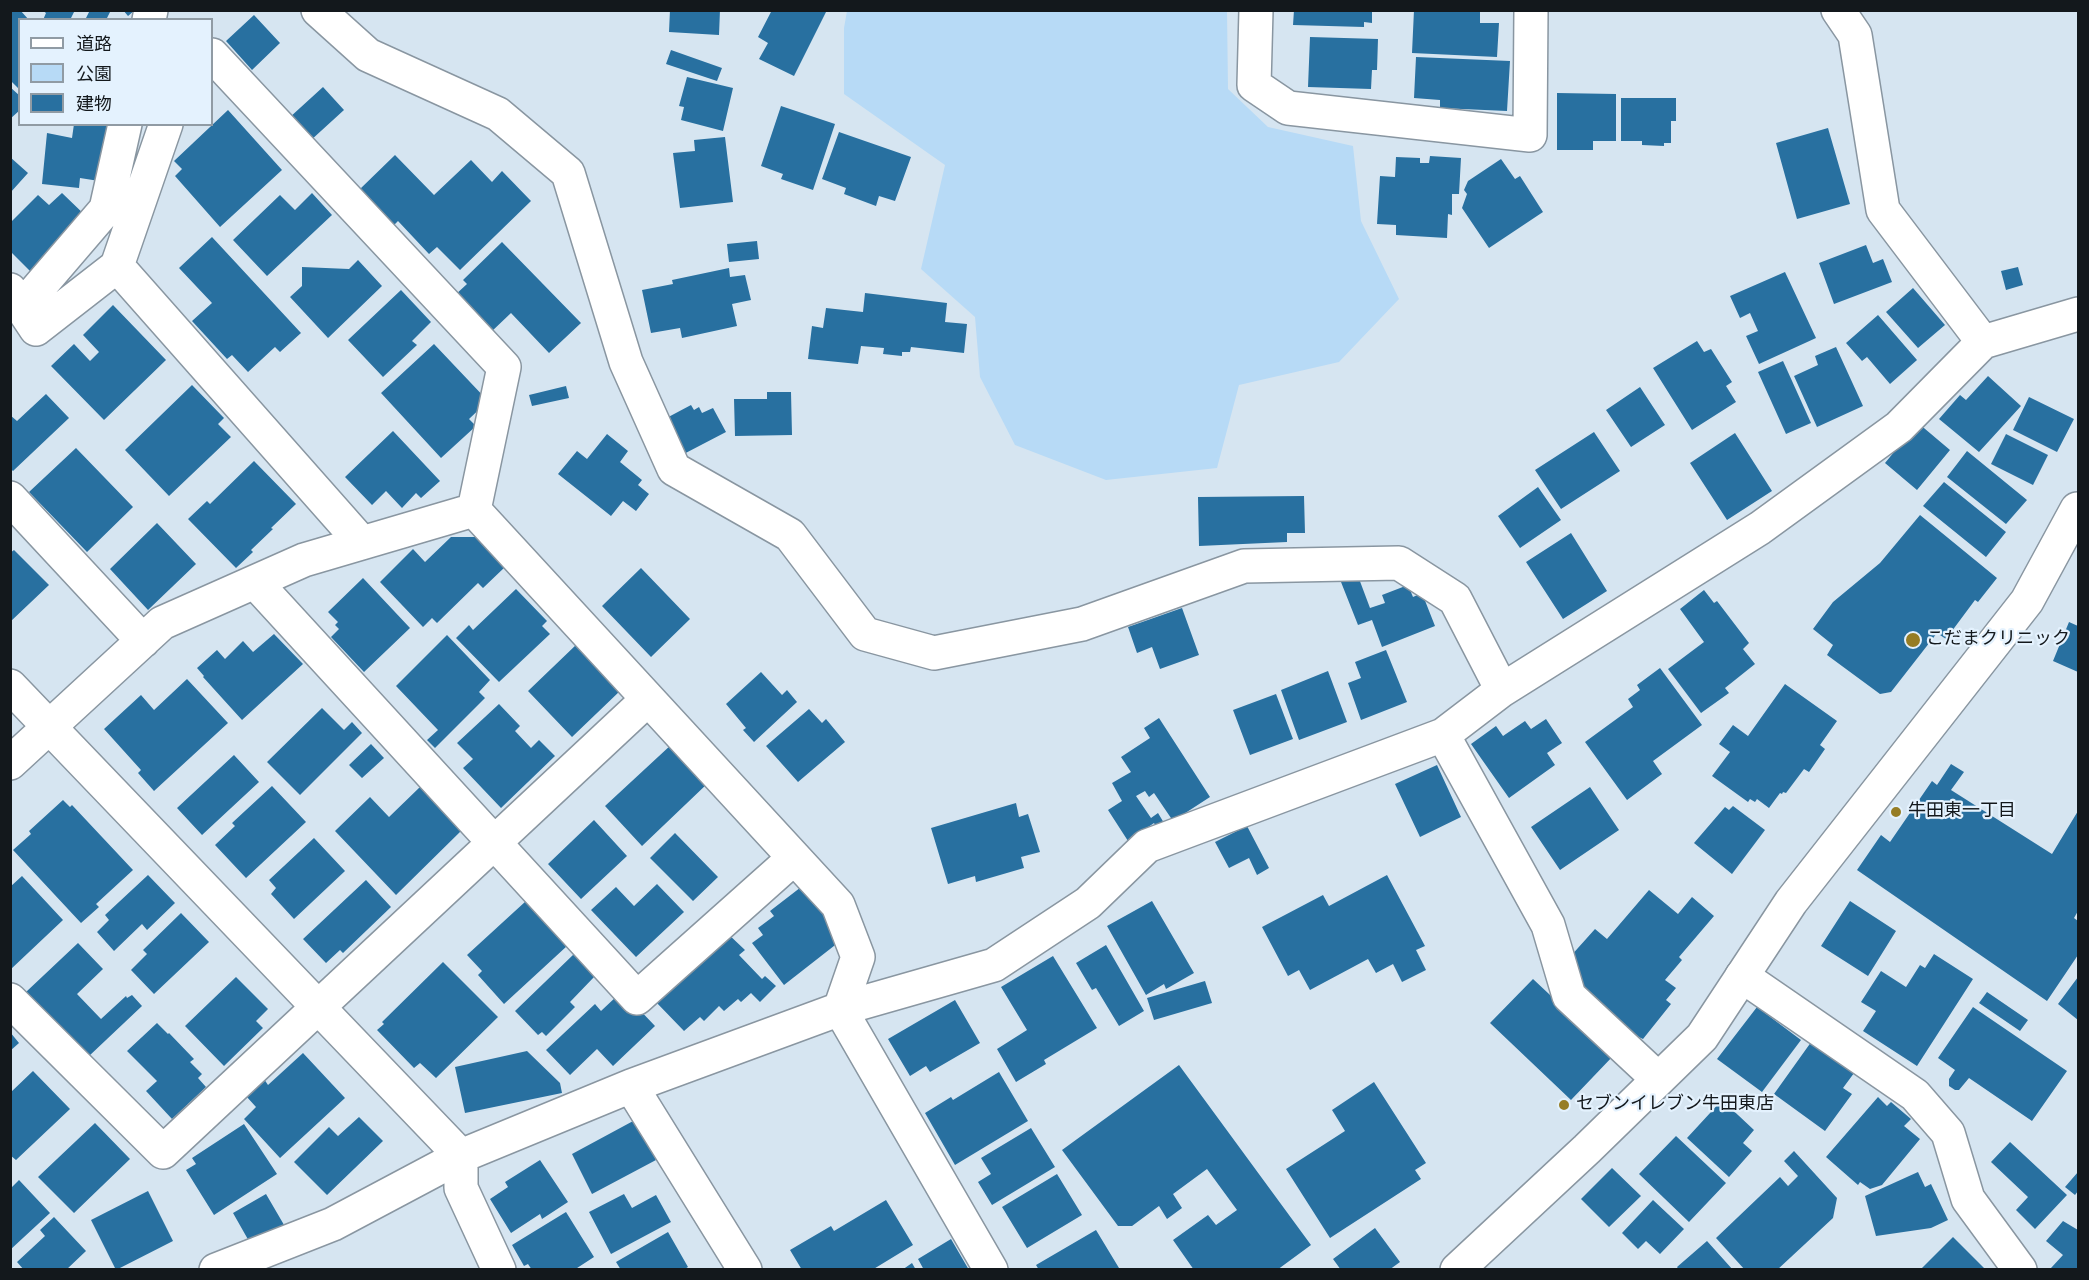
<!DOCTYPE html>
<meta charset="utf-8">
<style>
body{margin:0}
#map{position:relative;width:2089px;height:1280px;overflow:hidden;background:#d6e5f1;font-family:Jost,"Noto Sans JP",sans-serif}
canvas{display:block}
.frame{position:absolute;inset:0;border:12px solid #13181c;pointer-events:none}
.legend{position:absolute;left:18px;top:18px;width:195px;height:108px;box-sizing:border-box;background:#e4f2fe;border:2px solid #909ba4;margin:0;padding:8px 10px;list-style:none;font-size:18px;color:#13181c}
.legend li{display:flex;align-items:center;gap:12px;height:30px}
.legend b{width:30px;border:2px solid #909ba4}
</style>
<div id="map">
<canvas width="2089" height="1280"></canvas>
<div class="frame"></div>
<ul class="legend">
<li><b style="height:8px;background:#fff"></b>道路</li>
<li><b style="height:16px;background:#b7daf6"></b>公園</li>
<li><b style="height:16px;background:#2870a0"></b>建物</li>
</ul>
</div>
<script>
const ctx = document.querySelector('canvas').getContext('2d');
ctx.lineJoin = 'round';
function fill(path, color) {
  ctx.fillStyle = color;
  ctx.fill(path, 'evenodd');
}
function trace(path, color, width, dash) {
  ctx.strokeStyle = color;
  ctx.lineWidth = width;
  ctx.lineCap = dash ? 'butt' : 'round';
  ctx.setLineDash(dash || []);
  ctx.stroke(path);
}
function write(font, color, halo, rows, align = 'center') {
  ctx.font = font + ' Jost,"Noto Sans JP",sans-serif';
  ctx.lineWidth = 4.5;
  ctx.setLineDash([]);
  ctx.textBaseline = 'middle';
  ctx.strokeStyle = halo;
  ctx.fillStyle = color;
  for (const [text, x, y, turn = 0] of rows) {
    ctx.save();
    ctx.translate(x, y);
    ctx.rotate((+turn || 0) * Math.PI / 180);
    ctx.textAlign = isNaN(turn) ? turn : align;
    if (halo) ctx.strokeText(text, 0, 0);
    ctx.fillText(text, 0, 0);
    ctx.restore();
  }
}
fill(new Path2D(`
 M847,11h380l1,78 40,38 85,19 8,75 38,78 -60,63 -100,23 -22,83 -111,12 -91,-35 -35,-68 -5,-60 -54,-48 24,-104 -101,-71v-66z`), '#b7daf6');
fill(new Path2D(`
 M10,10h10l9,10h-9v70l-10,-10z
 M42,10h33l-5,10h-27l3,-7z
 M90,10h21l-5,10h-21z
 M123,10h12l-7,6z
 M670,10h50l-1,25 -50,-3z
 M772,10h55l-33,66 -35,-17 9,-16 -10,-6z
 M1294,10h78v13l-8,-1v5l-71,-2z
 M1414,10l66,2v11h19l-2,34 -85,-4z
 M254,15l26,28 -28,27 -26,-29z
 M1310,37l68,2 -1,31h-5l-1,19 -63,-2z
 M671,50l51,18 -5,13 -51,-17z
 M1416,57l94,4 -3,50 -67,-3v-8l-26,-2z
 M687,77l46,11 -10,43 -42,-11 3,-13 -5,-1z
 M10,87l10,9v14l-10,9z
 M323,87l21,23 -34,31 -21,-23z
 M1557,93l59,1v47h-23v9h-36z
 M1621,98h55v23h-5v22h-7v3l-22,-1v-4h-21z
 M781,106l54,18 -22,66 -32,-11 2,-5 -22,-8z
 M228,110l54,60 -62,57 -45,-51 7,-7 -8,-8z
 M74,124h38l-13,57 -19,-3 -1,10 -37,-4 5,-51 25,5z
 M1828,128l22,76 -53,15 -21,-76z
 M839,132l72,25 -16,44 -16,-5 -3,10 -32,-12 2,-6 -24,-9z
 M725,137l8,65 -53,6 -7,-55 22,-2 -1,-11z
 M395,155l39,40 37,-35 21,22 10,-11 29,30 -71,69 -23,-23 -8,7 -31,-33 -5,5 -34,-36z
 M1430,156l31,2 -2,36h-7v21l-4,-1 -1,24 -51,-3v-10l-19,-1 3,-48 15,1 1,-20 24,1v5h9z
 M10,157l18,16 -18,20z
 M1501,159l14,20 5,-3 23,36 -54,36 -27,-40 5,-14 -3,-4 4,-9z
 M62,193l26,25 -50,61 -28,-28v-28l28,-28 11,10z
 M312,193l20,22 -65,61 -34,-36 47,-45 15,15z
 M212,237l89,96 -21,19 -5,-5 -27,25 -16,-17 -5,4 -35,-38 20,-18 -33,-35z
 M757,241l2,18 -30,3 -2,-18z
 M502,242l79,81 -32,30 -38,-40 -21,20 -36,-37 13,-12 -4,-4z
 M1866,245l7,18 10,-4 9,23 -58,22 -15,-41z
 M358,260l24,26 -54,52 -38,-41 12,-11v-19l47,2z
 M2018,267l5,18 -17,5 -5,-19z
 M729,268l1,9 15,-2 6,25 -19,4 5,22 -55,12 -2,-10 -29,5 -9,-43 31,-6 -1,-4z
 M1785,272l31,66 -57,26 -13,-28 12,-5 -8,-18 -10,5 -10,-22z
 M1913,288l32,37 -27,23 -32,-36z
 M401,290l30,32 -19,19 5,4 -34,32 -35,-37z
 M865,293l82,10 -2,19 22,2 -3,29 -53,-6 -1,5h-8v4l-19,-2 1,-6 -23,-2 -3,18 -50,-5 4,-33 11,2 3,-20 37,4z
 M113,305l53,55 -62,60 -53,-54 23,-22 16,17 9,-9 -16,-17z
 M1878,315l39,45 -27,24 -23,-27 -5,4 -16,-18z
 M1697,341l7,11 7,-3 21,33 -6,4 10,16 -44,28 -39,-62z
 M434,344l54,57 -19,18 7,7 -35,32 -60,-65z
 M1836,347l27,59 -46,21 -23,-51 24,-11 -3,-9z
 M1783,361l28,62 -25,11 -28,-62z
 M1988,376l33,30 -42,46 -40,-33 21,-24 6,5z
 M192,385l32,33 -6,6 13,13 -62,59 -44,-46z
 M566,386l3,12 -37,8 -3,-11z
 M1640,387l25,38 -34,22 -25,-37z
 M767,392h24l1,43 -57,1 -1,-37h33z
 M46,394l23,24 -56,53 -3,-3v-53l7,6z
 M2029,397l45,22 -17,33 -44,-22z
 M691,405l3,5 5,-3 3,6 11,-5 13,24 -48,25 -19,-35z
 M1918,423l32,27 -33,40 -32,-27z
 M393,431l47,50 -19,17 -5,-5 -14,15 -16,-17 -14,14 -27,-28z
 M1594,432l26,39 -59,38 -26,-39z
 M1735,433l37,58 -45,29 -37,-57z
 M607,434l21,17 -8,11 22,18 -4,5 11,9 -13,17 -13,-10 -12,15 -53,-42 19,-23 10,8z
 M2006,434l42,21 -15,30 -42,-21z
 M76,448l57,59 -46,45 -58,-60z
 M1967,451l60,49 -21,24 -59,-47z
 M254,461l42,43 -25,24 2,1 -22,21 2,2 -17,16 -48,-49 19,-18 3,3z
 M1944,482l62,50 -20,25 -63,-51z
 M1538,487l23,33 -41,28 -22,-32z
 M1304,496l1,37h-18v9l-88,4 -1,-49z
 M1920,515l77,63 -19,24 -3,-2 -29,39 -9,-6 -46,59 -11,2 -53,-39 6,-10 -20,-16 20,-27 47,-39z
 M157,523l39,41 -48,46 -38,-41z
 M1571,533l36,58 -44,28 -37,-57z
 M451,537h26l28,30 -22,21 -5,-5 -41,40 -5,-5 -9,9 -43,-45 33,-33 12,13z
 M14,550l35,35 -39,37v-69z
 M641,568l49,51 -39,38 -49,-51z
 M1358,576l12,32 15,-5 -3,-8 26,-10 5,12 9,-4 13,33 -53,21 -10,-27 -14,5 -17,-43z
 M363,578l47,50 -46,44 -33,-35 8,-8 -4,-4 3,-3 -10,-10z
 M516,589l31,32 -5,5 8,8 -51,48 -43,-44 13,-13 4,5z
 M1704,590l10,13 3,-2 32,42 -6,6 12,15 -30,24 4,5 -28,20 -33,-44 36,-27 -24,-33z
 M1182,608l17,47 -39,14 -8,-22 -15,6 -9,-26z
 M2069,622l9,4v46l-25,-11z
 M274,634l29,30 -61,56 -39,-43 1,-1 -7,-8 20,-18 8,9 18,-18 10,11z
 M447,635l43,45 -11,12 6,6 -50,50 -8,-8 11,-10 -42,-44z
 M577,644l44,46 -49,47 -44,-46z
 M1386,650l21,52 -46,18 -13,-37 13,-5 -6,-16z
 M1660,668l42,57 -49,36 9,13 -35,26 -42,-58 48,-35 -5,-8 12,-9 -3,-5z
 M1328,671l19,51 -48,18 -18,-50z
 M761,672l21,23 5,-5 10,12 -43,40 -11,-12 3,-2 -20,-24z
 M187,679l41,44 -74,68 -16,-18 3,-3 -37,-41 37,-34 13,15z
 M1785,684l52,37 -17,24 5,4 -16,23 -5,-3 -18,24 -3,-1 -1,2 -2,-1 -11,15 -12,-9 -2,3 -5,-3 -2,3 -36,-26 18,-24 -11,-8 14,-19 15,11z
 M1276,694l17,45 -43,16 -17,-45z
 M499,704l21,22 -5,5 16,17 8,-8 16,16 -54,52 -38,-40 10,-9 -16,-16z
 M322,708l22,22 8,-8 10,11 -62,62 -33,-33z
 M809,709l13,14 4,-4 19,23 -47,40 -32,-36z
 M1159,718l51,79 -37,24 -19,-28 -5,4 -4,-6 -9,5 15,22 7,-5 6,10 -7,5 -3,-5 -26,18 -20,-31 14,-9 -10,-18 19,-11 -10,-15 29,-19 -6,-10z
 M1546,719l16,24 -15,10 8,12 -46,33 -38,-54 25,-18 7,10 22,-15 6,8z
 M371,744l13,14 -22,20 -13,-13z
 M672,744l36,39 -66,63 -37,-40z
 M234,755l25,27 -57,53 -25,-27z
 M1951,764l13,8 -13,18 101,64 26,-43v100l-4,7 4,3v34l-31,46 -190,-131 24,-35 9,7 42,-61 5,4z
 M1437,765l24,52 -41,20 -25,-53z
 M272,786l34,36 -60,56 -31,-33 20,-19 -3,-3z
 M420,787l42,43 -66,65 -61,-64 35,-34 19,20z
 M1590,787l29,43 -59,40 -29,-43z
 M63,800l7,7 2,-2 61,65 -37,34 3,3 -18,16 -68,-73 18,-16 -2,-3z
 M1016,803l3,14 9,-3 12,38 -19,5 3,11 -48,14 -1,-6 -27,8 -17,-56z
 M1733,806l32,24 -33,44 -38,-31 31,-36 4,3z
 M594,820l33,36 -46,43 -33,-35z
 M1247,826l22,42 -12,7 -8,-17 -20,10 -14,-26z
 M675,833l43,44 -25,24 -43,-43z
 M314,838l31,33 -51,48 -23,-25 5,-6 -7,-8z
 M148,875l27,28 -28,27 -5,-6 -28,27 -17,-19 12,-12 -4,-5z
 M1387,875l38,71 -9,4 10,20 -24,12 -9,-18 -17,9 -8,-14 -58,31 -11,-20 -11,6 -26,-49 61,-32 6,11z
 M22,876l41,44 -53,50v-83z
 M366,880l25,27 -48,46 -3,-3 -14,13 -23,-24z
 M657,884l27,28 -48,45 -45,-47 25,-23 18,19z
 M805,884l32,42 -7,5 9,11 -55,43 -32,-42 11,-8 -5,-7 16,-12 -4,-5z
 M1649,890l29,24 14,-17 22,19 -35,41 3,3 -17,20 11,8 -10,12 5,4 -28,35 -11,-5 -59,-57 -4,-19 26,-29 12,10z
 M526,901l41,45 -63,58 -26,-29 4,-4 -15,-16z
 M1152,901l42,72 -28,16 -2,-5 -18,11 -39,-69z
 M1850,901l46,30 -28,45 -47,-30z
 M181,913l28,29 -55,52 -23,-24 16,-16 -4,-4z
 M726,932l19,18 -6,5 23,24 3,-3 11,10 -16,16 -9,-9 -10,9 -3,-3 -14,12 -5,-5 -15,15 -4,-4 -16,14 -29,-30z
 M78,943l25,26 -26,25 24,25 25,-23 1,2 5,-3 10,11 -54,51 -62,-65z
 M1106,945l38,66 -25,15 -23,-38 -4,2 -16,-27z
 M574,954l21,22 -25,26 5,5 -29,29 -4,-4 -4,3 -23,-24z
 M1934,954l39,25 -56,87 -54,-35 13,-20 -15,-9 20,-31 25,16 14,-22 5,3z
 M1053,956l44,72 -53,32 2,4 -30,18 -19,-33 30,-19 -26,-43z
 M443,962l55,55 -62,61 -16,-15 -6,5 -37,-38 7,-6 -2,-2z
 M236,977l32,32 -12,12 7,7 -39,38 -39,-40z
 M2078,977v43l-20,-16z
 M1533,979l81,76 -43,45 -81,-77z
 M1205,981l7,22 -58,17 -7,-22z
 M1987,992l41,28 -8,11 -41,-28z
 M618,995l17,10 20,21 -42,40 -16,-17 -27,26 -24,-25 49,-46 6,7z
 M955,1000l25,43 -50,29 -4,-6 -16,10 -22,-37z
 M1757,1007l44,33 -39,52 -45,-33z
 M1973,1007l94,64 -35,50 -63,-43 -10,12h-4l-6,-4v-7l6,-9 -17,-12z
 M157,1023l11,11 1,-1 25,26 -4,3 12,12 -4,4 8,9 -34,32 -26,-28 11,-10 -30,-30z
 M10,1032l9,11 -9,8z
 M1814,1038l43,31 -14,19 9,6 -27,37 -51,-37z
 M527,1051l33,32 2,10 -97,20 -10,-46z
 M303,1053l42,45 -65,60 -36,-39 12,-12 -10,-11 18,-17 4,6z
 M1179,1065l132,180 -34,25h-83l-21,-30 35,-25 8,10 21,-15 -30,-41 -34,25 9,14 -15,11 -8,-13 -27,20h-14l-56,-76z
 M33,1071l37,38 -54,51 -6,-5v-62z
 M999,1072l29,49 -73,44 -30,-52 26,-16 2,3z
 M1374,1082l52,81 -11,7 6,9 -91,59 -44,-69 59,-38 -13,-21z
 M1878,1097l9,9 4,-4 20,17 -7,7 16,13 -38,46 -12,4 -10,-7 -2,3 -32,-28z
 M1722,1100l32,30 -11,13 9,8 -23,26 -42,-39z
 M359,1117l24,24 -56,54 -33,-33 35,-35 9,9z
 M635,1120l21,40 -64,34 -20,-40z
 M95,1123l35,36 -56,54 -36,-36z
 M244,1124l33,50 -63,41 -28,-45 10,-6 -4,-6z
 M1031,1128l24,39 -63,38 -14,-23 13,-8 -10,-16z
 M1676,1136l50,47 -37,39 -50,-48z
 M2010,1142l57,53 -32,34 -19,-19 12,-13 -37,-35z
 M1794,1151l43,47 -4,20 -56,52h-32l-29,-32 64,-61 8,9 10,-10 -14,-15z
 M540,1160l28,42 -26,17 -2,-5 -29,19 -21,-34 18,-12 -3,-5z
 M1612,1168l29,28 -32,31 -28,-28z
 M1918,1172l7,15 6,-3 17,36 -17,8 -55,8 -11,-40z
 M2078,1172v19l-3,4 -10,-8z
 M1057,1174l25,41 -55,33 -25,-41z
 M19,1180l31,33 -40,37v-61z
 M148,1191l25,50 -57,29 -25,-50z
 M266,1194l21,36 -33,20 -21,-37z
 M624,1194l8,14 24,-13 15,27 -60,32 -22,-42z
 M886,1200l27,45 -41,25h-70l-12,-20 41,-24 3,5z
 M1653,1200l31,29 -24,25 -14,-13 -8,8 -16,-16z
 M566,1212l28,45 -20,13h-42l-4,-6 -4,2 -12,-21z
 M54,1217l32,34 -20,19h-42l-7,-8 28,-26 -5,-6z
 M2063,1221l15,9v40h-25l-2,-2 12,-13 -17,-14z
 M1375,1228l25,34 -11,8h-48l-8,-11z
 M1096,1230l23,38 -3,2h-77l-3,-5z
 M668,1232l20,35 -5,3h-62l-5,-8z
 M1953,1237l33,33h-66z
 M951,1239l18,31h-45l-6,-11z
 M1707,1241l26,29h-54l-2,-3z
 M912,1263l4,7h-14z`), '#2870a0');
const minor = new Path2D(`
 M318,10l50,45 130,59 70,59 58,189 48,107 116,66 75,99 69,19 148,-29 162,-58 155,-3 56,36 47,91
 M1256,10l-2,75 34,23 242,27 1,-125
 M1838,10l17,25 28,175 100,132
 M149,20l2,-10
 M117,266l245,277
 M10,290l26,39 81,-63 49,-142
 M22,307l84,-98 19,-85
 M10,498l133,143
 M474,510l364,395 20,52 -18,52
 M255,582l382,416 157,-140
 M10,686l451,470 170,-70 209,-77 151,261
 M10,763l152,-140 142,-63 170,-50 30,-143 -292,-312
 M1742,976l173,119 33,38 20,66 52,71
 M10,1000l153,152 485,-453
 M840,1009l154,-44 94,-62 59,-57 296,-111
 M1658,1079l-89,-83 -21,-71 -105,-190 59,-45 258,-162 139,-101 84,-85 95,-28
 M631,1086l114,184
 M216,1270l117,-46 128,-68v32l38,82`);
const tertiary = new Path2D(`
 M1457,1270l130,-121 115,-112 89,-135 236,-301 50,-92`);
trace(minor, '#8996a1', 36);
trace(tertiary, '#8996a1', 36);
trace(minor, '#fff', 33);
trace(tertiary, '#fff', 33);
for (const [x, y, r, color] of [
 [1913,640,8,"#967d25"],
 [1896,812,6,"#967d25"],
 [1564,1105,6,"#967d25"]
]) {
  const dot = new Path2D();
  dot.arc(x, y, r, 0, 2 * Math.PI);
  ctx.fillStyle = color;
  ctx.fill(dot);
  trace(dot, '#e4f2fe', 2);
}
write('18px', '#13181c', '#e4f2fe', [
 ["こだまクリニック",1926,640],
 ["牛田東一丁目",1908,812],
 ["セブンイレブン牛田東店",1576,1105]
], 'left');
</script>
